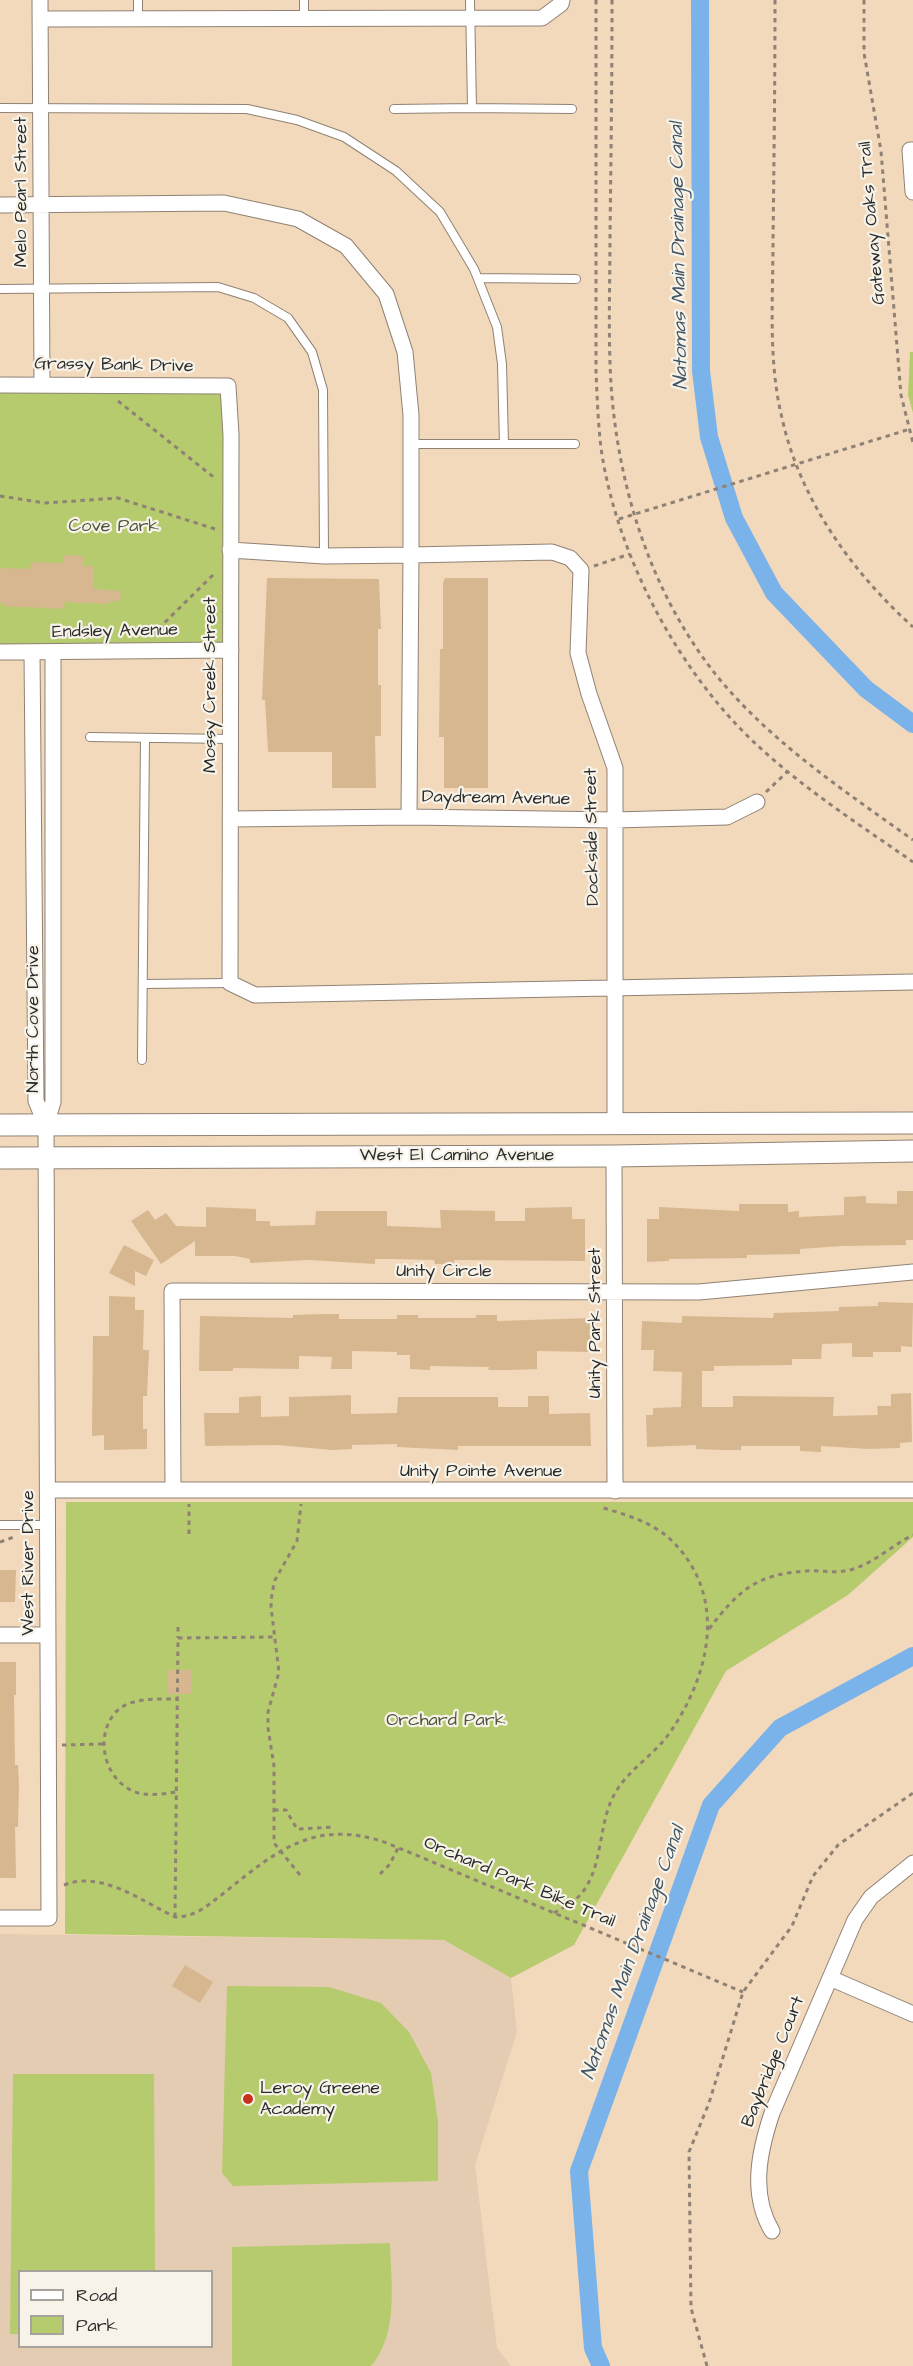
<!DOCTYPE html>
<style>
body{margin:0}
#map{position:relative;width:913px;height:2366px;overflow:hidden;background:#f3d9bc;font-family:"Architects Daughter",sans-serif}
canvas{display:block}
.legend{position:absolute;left:18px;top:2270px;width:195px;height:78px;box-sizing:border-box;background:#f7f3e8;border:2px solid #a5a39c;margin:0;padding:8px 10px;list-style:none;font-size:18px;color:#2b2b2b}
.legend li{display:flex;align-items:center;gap:12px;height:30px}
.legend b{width:30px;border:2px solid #a5a39c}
</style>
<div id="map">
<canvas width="913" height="2366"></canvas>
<ul class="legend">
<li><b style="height:8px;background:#fff"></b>Road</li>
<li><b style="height:16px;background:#b6ca6e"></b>Park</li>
</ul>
</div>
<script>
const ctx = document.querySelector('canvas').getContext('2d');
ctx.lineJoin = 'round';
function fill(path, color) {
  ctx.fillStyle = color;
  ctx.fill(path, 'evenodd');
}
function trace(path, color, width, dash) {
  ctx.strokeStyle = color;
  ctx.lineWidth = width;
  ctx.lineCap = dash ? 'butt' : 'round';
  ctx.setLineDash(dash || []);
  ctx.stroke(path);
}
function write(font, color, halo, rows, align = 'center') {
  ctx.font = font + ' "Architects Daughter",sans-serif';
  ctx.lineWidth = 4.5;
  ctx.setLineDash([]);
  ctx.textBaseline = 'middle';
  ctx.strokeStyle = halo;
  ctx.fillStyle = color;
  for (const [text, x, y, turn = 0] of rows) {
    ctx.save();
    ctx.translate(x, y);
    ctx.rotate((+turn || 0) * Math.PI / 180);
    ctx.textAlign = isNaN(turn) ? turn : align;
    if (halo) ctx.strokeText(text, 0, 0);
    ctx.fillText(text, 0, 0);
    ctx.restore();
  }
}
fill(new Path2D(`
 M0,1934l444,6 67,38 6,54 -42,133 22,183 14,18h-511zM20,2272h192v74h-192z`), '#e3ccb2');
fill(new Path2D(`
 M910,352h3v61l-5,-18z
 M228,386l3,264h-231v-262z
 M66,1502h847v35l-65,58 -122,76 -152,274 -63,33 -67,-38 -379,-6z
 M227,1986l102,1 52,16 28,29 22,41 7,49v59l-205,5 -11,-13z
 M13,2074h141l1,197 -135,1 -1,62h-9z
 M390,2243c1,41 9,90 -19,123h-139v-119z`), '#b6ca6e');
trace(new Path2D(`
 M700,0l1,371 8,66 25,81 40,75 92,96 47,35
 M601,2366l-8,-18 -14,-177 132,-366 69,-77 133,-72`), '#7ab3ea', 18);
fill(new Path2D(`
 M64,555l19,1v10h11v23l27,2 -1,10h-11v3l-45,-2 1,7 -62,-3 1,-4 -4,1v-35l30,1 1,-7 33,1z
 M267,578l112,1 2,50h-3v56h3v51h-6l1,52h-44v-36h-64l-3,-52h-3z
 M445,578h43v210h-44v-51h-5l1,-88h3v-66z
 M897,1191h16v49h-7v5l-64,1 -42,3v5l-53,1v3l-78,1v2l-22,1v-43h12v-12l80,4v-7h49v8l11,-1v6l45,-2v-18l22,-1v7l31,1z
 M206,1207l50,2v12h14v5l45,-1 1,-14h71v15l54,2 -1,-18 55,1v10h30v-13l47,-1v12h13v42l-131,-1v4h-19l-1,-4 -44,-1h-15v5l-66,-4 -59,3v-4l-15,-3h-40v-15l-34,23 -30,-43 17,-11 7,10 11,-7 10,13 30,1z
 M124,1245l30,15 -8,16 -11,-5v15l-26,-13z
 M109,1296l26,1v13h9l-1,40h6l-2,46h-4v33h4v20l-43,1v-15l-12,1 1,-100h16z
 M878,1302l35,1 -1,44 -11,-1v6h-28v5h-21v-14l-30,1 -1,15h-29v6l-78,1v5h-12v36h31v-11l101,1 -1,19 45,-1 -1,-9h14v-12l20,-1 1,49 -12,1v5l-31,1 -48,-3v6l-21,-1v-5h-59v4h-19l-26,-1v-4l-49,2 -1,-32h7v-7l28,-1 1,-35 -29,-1 1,-21h-13l1,-29 40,2v-7l91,2 1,-5 65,-2v-4l39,-1z
 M324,1314h15v5h58v-4h21v3h58v-3h21v6l94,-3 -1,34 -53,-1v18l-28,1h-21l1,-3 -59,-1v4l-20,-1v-14h-13v-3l-45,-1v18h-21l1,-12 -33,-1v13l-66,-1v3h-34l1,-55 93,2v-3z
 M351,1395v19l46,-1 1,-16h100v10h30v-11h21v18l41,-1 1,33h-133v4l-61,-3v-3l-45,1v4l-20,1 -55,-5 -72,1 -1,-33h35v-16l22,-1v21l28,-1v-19z
 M0,1570h16l-1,32h-15z
 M0,1662h16v33h-2l1,70h3l1,20 -1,42h-3l1,51h-16z
 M168,1670h23v24h-24z
 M185,1965l28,17 -13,21 -28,-17z`), '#d6b790');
const service = new Path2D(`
 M304,0v18
 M470,0l2,108 100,1
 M138,19v-19
 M0,108l247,1 50,11 47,17 52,34 44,41 34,57 23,58 5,37 2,80h-93
 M394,109l78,-1
 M478,278l98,1
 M0,289l218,-2 36,11 34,20 24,34 11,38 1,166
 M504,444h71
 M90,737l141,2
 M143,984l87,-1
 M142,1060l3,-322
 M0,1525h48`);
const minor = new Path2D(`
 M40,0l2,384
 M41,19l501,-1 19,-14 1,-4
 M913,150h-3l3,42
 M0,205l224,-2 74,16 48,27 40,48 19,58 6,63v140l141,-3 18,6 11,12 -3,83 11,41 26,74v356
 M0,385l228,1 3,49 -1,548 25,12 658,-13
 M230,550l94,6 87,-1 -2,262
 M0,652l231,-2
 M32,653l4,448 10,24
 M231,819l178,-2 205,3 113,-3 30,-15
 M614,1156l1,335
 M48,1490h865
 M173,1490l-1,-199 527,1 214,-20
 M0,1635h48
 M0,1918h49l-3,-793 7,-23v-449
 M830,1978l83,36
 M772,2231c-22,-37 -13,-79 0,-118l83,-193 16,-23 42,-34`);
const secondary = new Path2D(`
 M0,1125l913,-2
 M0,1158l614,-2 299,-5`);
trace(service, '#8f8274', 10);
trace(minor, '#8f8274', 17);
trace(secondary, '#8f8274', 23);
trace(new Path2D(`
 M596,0v371c1,25 2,51 5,77 15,106 77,224 156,297 47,44 103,80 156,117
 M612,0c0,78 -1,157 -2,235 0,50 -2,100 1,149 7,106 42,215 110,297 54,64 125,111 192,159
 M775,0c0,80 -1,161 -2,241 0,59 -5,120 9,177 18,82 70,154 131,209
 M864,0v53l17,98 20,244 12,48
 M118,401l98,78
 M0,496l45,7 73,-5 97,31
 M619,519l291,-90
 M594,566l36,-12
 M152,635l64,-63
 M766,792l21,-20
 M189,1534v-30
 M0,1542l14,-5
 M178,1627v11
 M709,1629c30,-39 47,-55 98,-58 12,-1 25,2 37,0 25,-3 46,-25 69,-36
 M62,1745l41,-1
 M175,1792c-10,2 -22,3 -32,2 -36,-6 -51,-54 -28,-81 14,-16 42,-14 61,-14
 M274,1810h12l11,19 38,-2
 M380,1874l10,-10 8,-16
 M300,1875l-26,-32v-77l-6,-38v-16l11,-40 -8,-65 1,-14 3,-13 22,-39 4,-37
 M64,1885c38,-15 77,16 111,32 21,0 33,-12 49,-24 53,-43 92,-75 163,-50l356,149
 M554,1913c8,-5 17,-9 23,-15 27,-25 20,-72 37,-103 13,-25 41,-40 57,-64 40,-59 57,-137 -1,-192 -18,-17 -46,-25 -70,-32
 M175,1917l3,-279 96,-1
 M707,2366l-16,-58 -2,-156 20,-49 34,-111 49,-66 21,-50 25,-31 75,-52`), '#8f8274', 3, [4.5, 4.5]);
trace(service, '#fff', 8);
trace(minor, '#fff', 15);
trace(secondary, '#fff', 21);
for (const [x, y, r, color] of [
 [248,2099,6,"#c8321e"]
]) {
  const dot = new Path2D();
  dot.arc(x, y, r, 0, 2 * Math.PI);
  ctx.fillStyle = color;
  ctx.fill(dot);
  trace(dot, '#f7f3e8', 2);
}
write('18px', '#2b2b2b', '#f7f3e8', [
 ["Melo Pearl Street",22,192,-90],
 ["Gateway Oaks Trail",873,223,-95],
 ["Grassy Bank Drive",114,366,1],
 ["Endsley Avenue",115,632,-1],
 ["Mossy Creek Street",211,685,-90],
 ["Daydream Avenue",496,799,1],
 ["Dockside Street",593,837,-91],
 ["North Cove Drive",34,1019,-90],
 ["West El Camino Avenue",457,1156],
 ["Unity Circle",444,1272],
 ["Unity Park Street",596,1323,-90],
 ["Unity Pointe Avenue",481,1472],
 ["West River Drive",29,1563,-90],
 ["Orchard Park Bike Trail",519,1883,23],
 ["Baybridge Court",774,2062,-68]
]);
write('18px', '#4e533c', '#f7f3e8', [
 ["Cove Park",114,527],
 ["Orchard Park",446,1721]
]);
write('18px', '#2b2b2b', '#f7f3e8', [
 ["Leroy Greene",260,2089],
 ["Academy",260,2110]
], 'left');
write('italic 20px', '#435464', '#f7f3e8', [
 ["Natomas Main Drainage Canal",680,256,-91],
 ["Natomas Main Drainage Canal",634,1953,-70]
]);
</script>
